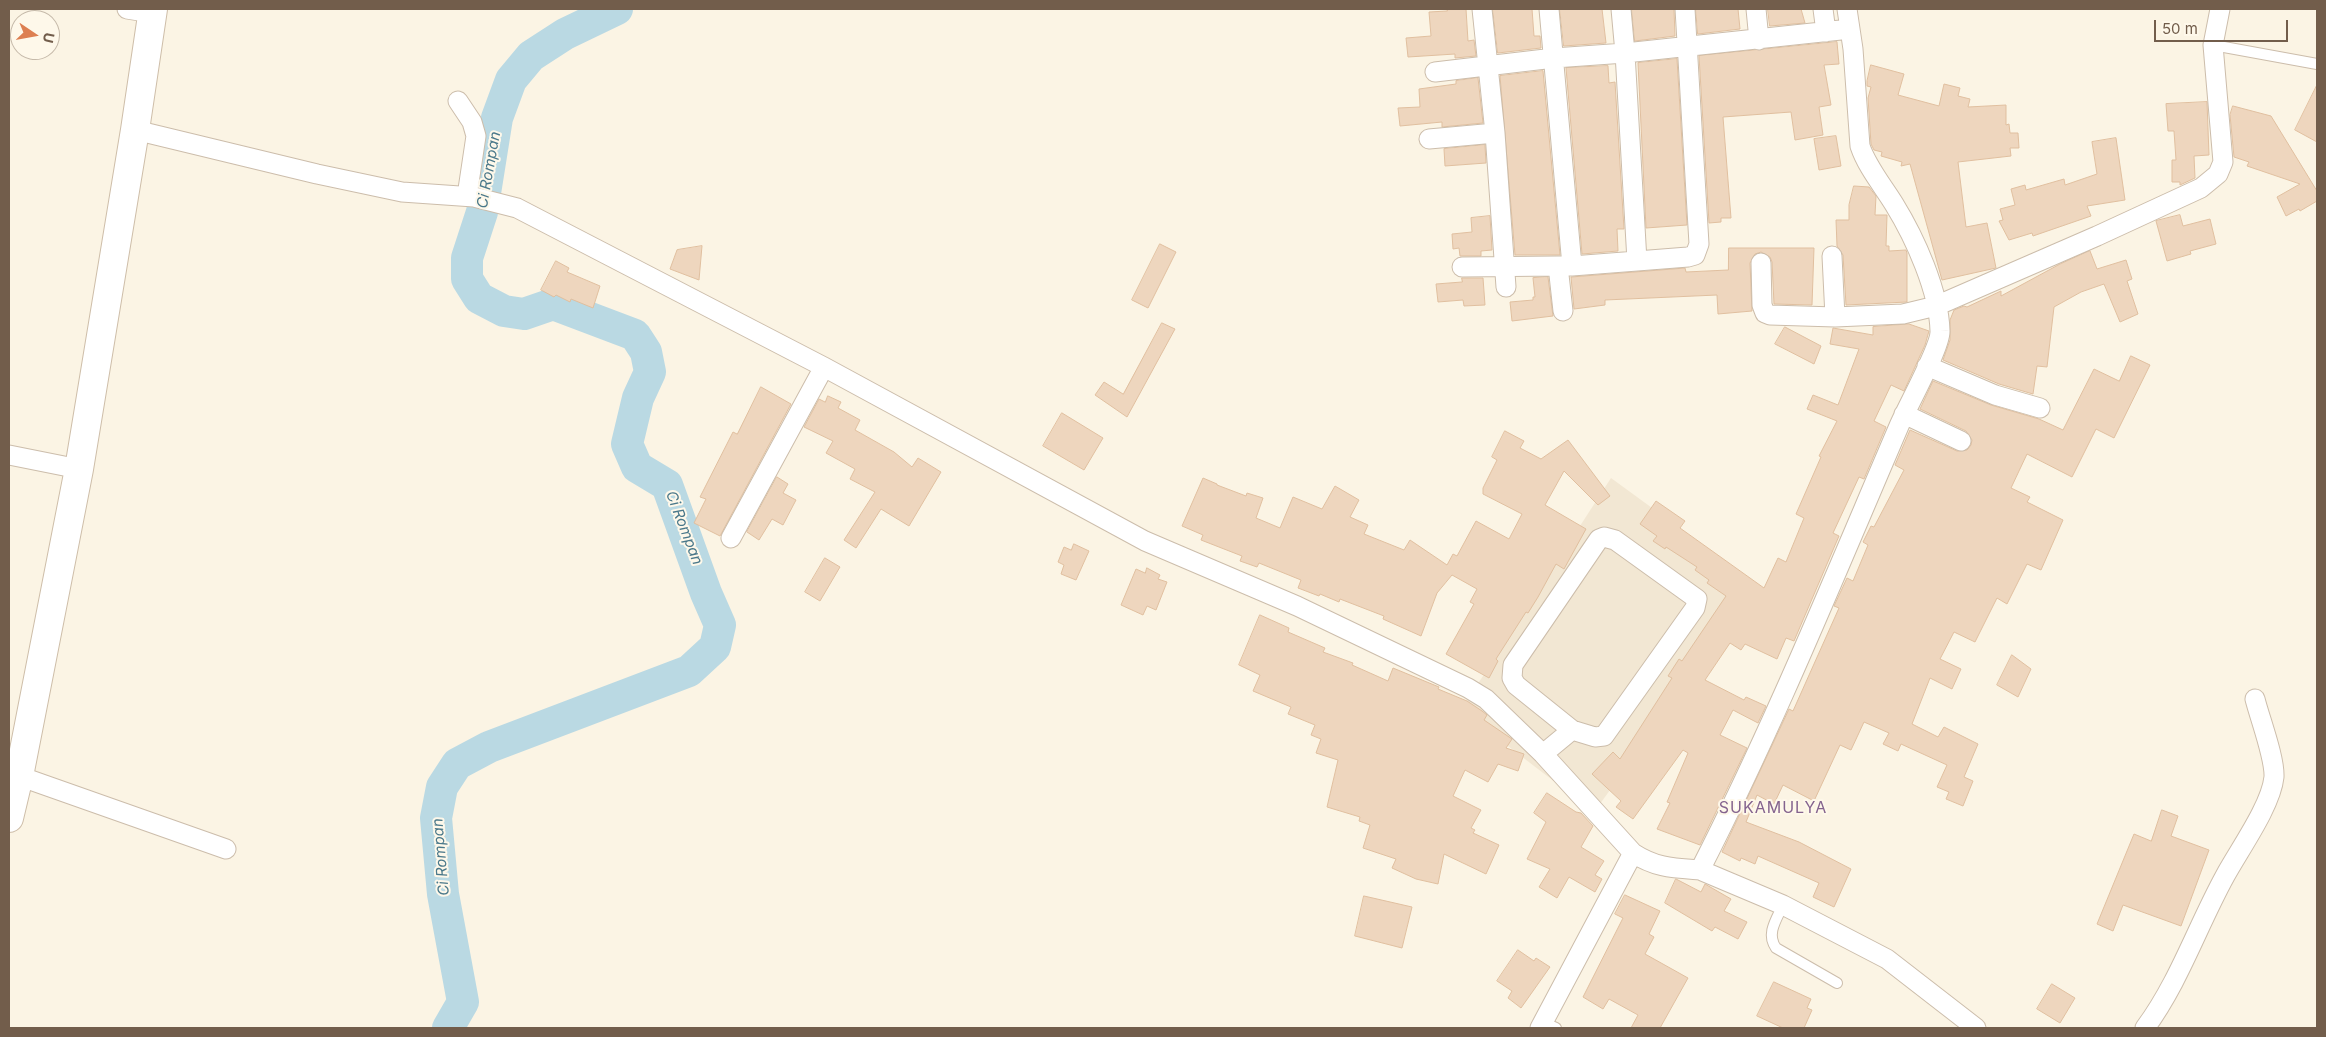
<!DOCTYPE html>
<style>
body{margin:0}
#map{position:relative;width:2326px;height:1037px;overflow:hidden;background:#fbf4e4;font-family:Inter,sans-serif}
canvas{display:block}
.frame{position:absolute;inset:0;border:10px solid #725d4b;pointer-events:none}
.north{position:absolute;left:10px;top:10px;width:50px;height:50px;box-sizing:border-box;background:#fef8ea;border:1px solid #c6baaa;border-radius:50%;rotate:102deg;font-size:14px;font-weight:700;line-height:20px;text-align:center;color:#725d4b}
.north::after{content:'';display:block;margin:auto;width:18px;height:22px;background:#dd7f51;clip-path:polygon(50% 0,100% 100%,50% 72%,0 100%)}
.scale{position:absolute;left:2154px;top:20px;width:134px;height:22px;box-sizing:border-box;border:2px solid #725d4b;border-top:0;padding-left:6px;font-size:15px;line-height:18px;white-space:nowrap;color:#725d4b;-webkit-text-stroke:4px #fef8ea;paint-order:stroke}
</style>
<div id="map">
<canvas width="2326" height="1037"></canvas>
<div class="frame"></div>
<div class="north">U</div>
<div class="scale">50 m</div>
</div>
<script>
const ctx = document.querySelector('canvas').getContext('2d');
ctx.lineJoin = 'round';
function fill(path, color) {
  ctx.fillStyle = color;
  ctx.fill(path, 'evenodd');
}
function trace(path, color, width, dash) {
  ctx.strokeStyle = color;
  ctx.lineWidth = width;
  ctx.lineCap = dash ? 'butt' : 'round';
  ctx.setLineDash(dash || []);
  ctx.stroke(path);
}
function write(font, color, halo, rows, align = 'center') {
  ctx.font = font + ' Inter,sans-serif';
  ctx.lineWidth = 4;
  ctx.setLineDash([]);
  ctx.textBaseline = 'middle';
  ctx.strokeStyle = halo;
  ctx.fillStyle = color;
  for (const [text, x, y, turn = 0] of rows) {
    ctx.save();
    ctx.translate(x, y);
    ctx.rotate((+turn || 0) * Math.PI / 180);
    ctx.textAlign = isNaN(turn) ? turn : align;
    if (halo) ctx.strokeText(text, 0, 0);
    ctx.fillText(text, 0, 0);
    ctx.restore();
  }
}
fill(new Path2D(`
 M1611,478l148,108 -165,226 -133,-102z`), '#f2e7d3');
trace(new Path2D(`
 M448,1028l15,-26 -20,-108 -7,-76 6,-31 15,-23 32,-17 200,-76 26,-24 5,-22 -14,-32 -39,-108 -30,-18 -10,-23 11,-46 12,-26 -4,-20 -11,-17 -82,-31 -29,10 -20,-3 -25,-13 -12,-19v-21l15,-46 15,-94 14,-38 20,-24 34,-22 52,-25`), '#bad9e3', 32);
const building = new Path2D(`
 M1447,9h19l2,32 6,-1 2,16 -21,2v-4l-47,3 -2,-19 25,-2 -2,-24 18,-1z
 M1493,9h39l2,27h6l1,12 -43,5z
 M1560,9h42l4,34 -42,3z
 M1632,9h42l1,27 -40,5z
 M1696,9h42l2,20 -42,5z
 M1768,9h33l4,14 -35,3z
 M1837,42l2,22 -15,1 7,40 -12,2 4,28 -28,5 -4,-28 -68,5 8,101h-10v4l-12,1 -10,-167z
 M1677,59l10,166 -41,3 -8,-165z
 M1871,65l33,9 -6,21 41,11 5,-22 16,4 -2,8 12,3 -2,8 38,-2v20l3,-1 1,9h8l1,15h-9l1,8 -53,6 8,65 21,-4 9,45 -54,12 -32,-116 -9,2 1,-4 -21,-6 1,-4 -8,-2 -3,-6 -3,-46 3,-11 -4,-1v-5z
 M1608,66l1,17 6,-1 9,147h-7l1,22 -36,3 -16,-186z
 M1543,71l17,184h-45l-15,-179z
 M1478,78l5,45 -41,4v-5l-42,4 -2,-18 22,-1 -1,-18 37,-5v-3z
 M2317,85v57l-22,-12z
 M2207,102l2,53 -15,1 1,22 -15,7v-3h-8v-22h4l-2,-29h-6l-2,-27z
 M2233,106l38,10 46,75v10l-17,10 -1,-2 -13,7 -9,-19 23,-13 -53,-18 2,-4 -15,-5 -4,-42z
 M1836,136l5,30 -22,4 -5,-31z
 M2116,138l9,62 -38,6 4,10 -58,20 -1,-3 -23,7 -10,-19 4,-1 -3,-11 15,-4 -4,-16 14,-4 1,5 38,-11 1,6 32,-11 -5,-32z
 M1485,145l1,18 -41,3 -1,-17z
 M1854,186l15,1 7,9 -1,19h12l-1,31h3v5l17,-1 1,3v49l-61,3 -3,-50 -6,-9 -1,-26h13v-15z
 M2180,215l3,11 27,-7 6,25 -26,7 1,3 -24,7 -11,-40z
 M1490,216l2,34 -11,1v5h-21l-1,-8 -6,1 -1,-15 20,-2 -1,-14z
 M1160,244l16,8 -28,56 -16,-8z
 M702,246l-3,34 -29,-11 7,-19z
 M1729,248h85l-2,57 -38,-1 -2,-42 -2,-5 -9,-5 -6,2 -5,9 2,48 -34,3 -1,-19 -112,5v5l-31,4 -3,-32 114,-9 1,4 42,-2z
 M2090,251l7,18 29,-9 6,19 -5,2 11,33 -18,8 -16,-38 -23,8 -27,15 -7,60 -10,-1 -4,28 -34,-10 -56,-24 7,-20v-20l4,-10 10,-4 3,1 34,-16v5l59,-32z
 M556,261l13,7 -2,4 33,14 -7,22 -22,-9 -1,3 -14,-7 -2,2 -13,-7z
 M1548,277l5,39 -41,5 -2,-19 23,-2v-3h2l-2,-19z
 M1462,278h21l2,27 -21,1 -1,-6 -25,2 -2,-18 26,-2z
 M1162,323l13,6 -48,88 -32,-22 9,-13 19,12z
 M1909,324l20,7 -4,14 -21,46 -13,-6 -17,36 12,6 -22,52 -5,-2 -26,56 6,3 -45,105 -8,-3 -9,21 -32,-15 -4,6 -11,-7 -25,37 39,20 2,-3 20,9 -8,17 -25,-13 -13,25 27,13 -47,97 -43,-16 13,-26 -3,-1 21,-49 -5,-3 -50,69 -17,-12 5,-6 -29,-27 21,-22 7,7 52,-81 -4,-2 11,-17 3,2 44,-65 -19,-13 2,-3 -14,-10 2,-3 -31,-20 -1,2 -12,-8 4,-5 -17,-12 16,-23 29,20 -5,7 84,60 14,-30 8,4 18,-44 -8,-4 25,-57 -2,-1 18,-35 -30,-12 6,-14 25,10 21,-56 -29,-5 3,-16 40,7v-8z
 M1785,327l36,19 -7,18 -39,-20z
 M2131,356l19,9 -36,73 -18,-9 -24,48 -45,-23 -16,34 19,9 -3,5 36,18 -22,50 -14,-6 -20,40 -10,-6 -22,44 -21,-10 -14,27 21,10 -9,20 -22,-11 -18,46 26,13 6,-10 34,17 -14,33 9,4 -10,25 -17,-7 3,-7 -12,-5 10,-22 -46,-21 -3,7 -15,-7 6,-11 -25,-11 -13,28 -11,-5 -26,56 -31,-16 -9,19 -17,-9 -11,27 53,20 52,27 -17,38 -21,-10 6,-14 -61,-27 -3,8 -14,-6 -1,3 -18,-9 67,-143 4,2 46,-103 -5,-2 13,-28 6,3 15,-36 -5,-3 8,-16 3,1 30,-57 -9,-5 15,-35 47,21 10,-1 4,-5 1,-5 -6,-9 -46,-22 13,-28 58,24 48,14 24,11 31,-61 25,12z
 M761,387l30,17 -71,132 -26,-13 12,-24 -6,-2 33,-65 4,2z
 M828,396l13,6 -3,6 22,12 -5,10 39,22 18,15 6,-9 23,14 -32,54 -28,-17 -25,39 -12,-8 31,-48 -25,-13 5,-10 -29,-16 7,-12 -29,-14 15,-28 6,3z
 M1062,413l41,25 -19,32 -41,-24z
 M1505,431l19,10 -4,7 21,11 27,-19 42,56 -12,9 -34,-34 -19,34 41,24 -22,40 -8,-5 -18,33 -10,16 -2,-1 -30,47 2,2 -9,17 -43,-24 28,-50 -4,-2 7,-13 -25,-14 -15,18 -16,43 -38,-17 1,-3 -44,-17 -1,3 -19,-8 -1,2 -21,-8 3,-8 -42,-17 -2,4 -17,-6 2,-5 -41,-16 2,-5 -21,-9 21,-48 14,6v1l29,11 1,-3 16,5 -7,20 24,10 13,-31 29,12 13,-23 24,14 -9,17 18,8 -4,9 40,16 6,-10 37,25 6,-11 4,2 19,-35 33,18 13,-25 -39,-20v-6l14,-28 -5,-3z
 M777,477l11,7 -5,9 13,7 -13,25 -11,-6 -13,21 -12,-8z
 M1074,544l15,7 -13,29 -15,-6 3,-9 -6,-3 6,-15 7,3z
 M825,558l15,9 -20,34 -15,-9z
 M1147,568l13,7 -2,4 9,3 -11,28 -9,-4 -4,9 -22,-10 15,-36 9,4z
 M1260,615l29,13 -1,4 37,16 -2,4 30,11 -1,2 36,16 5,-13 46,19 -1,2 29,12 15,10 5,4 -3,5 28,19 -6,9 18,6 -6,17 -20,-7 -10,18 -23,-12 -12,26 28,14 -10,18 4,2 -2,3 26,12 -13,29 -42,-20 -6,30 -22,-5 -24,-11 4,-9 -33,-11 7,-23 -11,-4 1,-4 -33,-10 11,-47 -22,-7 5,-14 -10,-4 4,-10 -27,-11 3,-7 -38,-16 7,-16 -21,-10z
 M2012,655l19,14 -13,28 -21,-12z
 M1547,793l29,19 5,1 12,13 -12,21 23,14 -9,14 7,4 -7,13 -26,-15 -12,21 -18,-11 11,-18 -23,-10 19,-37 -12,-9z
 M2162,810l16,6 -7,20 38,14 -28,76 -58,-21 -10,26 -16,-7 37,-90 17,7z
 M1676,879l25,13 4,-8 26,15 -7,12 23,11 -9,17 -23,-12 -3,4 -47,-28z
 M1625,895l35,16 -11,23 5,3 -9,17 43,24 -28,50h-29l7,-13 -29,-16 -6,10 -20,-12 40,-79 -8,-4z
 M1364,896l48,11 -10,41 -47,-12z
 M1518,950l16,11 2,-3 14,9 -29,41 -13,-10 4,-7 -15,-10z
 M1774,982l37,17 -4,9 5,2 -8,18h-21l-26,-12z
 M2052,984l23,14 -15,25 -23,-14z`);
fill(building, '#eed6be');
trace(building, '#e0bf9f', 1);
const lane = new Path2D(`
 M2213,45l104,19
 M1783,905c-7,15 -17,29 -7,43l61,35
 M1543,1022l13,6`);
const street = new Path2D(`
 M127,9l25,4
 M1482,9l13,124 11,154
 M1549,9l23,257h-14l5,45
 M1621,9l4,44 225,-24
 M1756,9l3,31
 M1823,9l3,23
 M1435,72l119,-14 71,-5 12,208 51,-4 7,-2 4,-11 -14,-235
 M458,101l14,21 4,14 -9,60
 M135,130l182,44 85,18 72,5 43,11 307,159 321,174 152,65 171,82 18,11 57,55 90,99c23,15 40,15 67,17 74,-145 135,-295 199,-444 8,-19 42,-80 41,-95 -1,-40 -25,-93 -46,-127 -11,-18 -27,-37 -34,-58l-7,-97 -6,-40
 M1429,139l66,-6
 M1832,256l3,61
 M1761,263l1,42 3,8 5,2 65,2 68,-3 33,-8 161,-70 104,-48 17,-14 5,-12 -10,-117 7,-36
 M1572,266l65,-5
 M1462,267l96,-1
 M1927,366l68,29 45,13
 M1904,414l57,27
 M9,455l70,14
 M1604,537l11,3 82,59 -2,9 -91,128 -9,1 -23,-7 -56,-45 -4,-7 1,-13 86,-126z
 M731,538l93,-171
 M1543,754l29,-24
 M19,776l207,73
 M1700,870l83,35 104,54 89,69
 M1540,1028l93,-175
 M2145,1028c34,-46 52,-101 80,-152 14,-26 46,-70 49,-99 1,-19 -14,-58 -19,-78`);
const secondary = new Path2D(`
 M9,818l10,-42 60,-307 56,-339 18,-121`);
trace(lane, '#ccbdab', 12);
trace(street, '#ccbdab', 21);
trace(secondary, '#cebea9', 30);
trace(lane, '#fff', 10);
trace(street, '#fff', 19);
trace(secondary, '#fff', 28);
write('italic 15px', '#4a788a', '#fef8ea', [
 ["Ci Rompan",489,170,-80],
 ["Ci Rompan",684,528,69],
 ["Ci Rompan",441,857,-95]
]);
ctx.letterSpacing = '1px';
write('16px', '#84638e', '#fef8ea', [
 ["SUKAMULYA",1773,808]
]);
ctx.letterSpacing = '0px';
</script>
